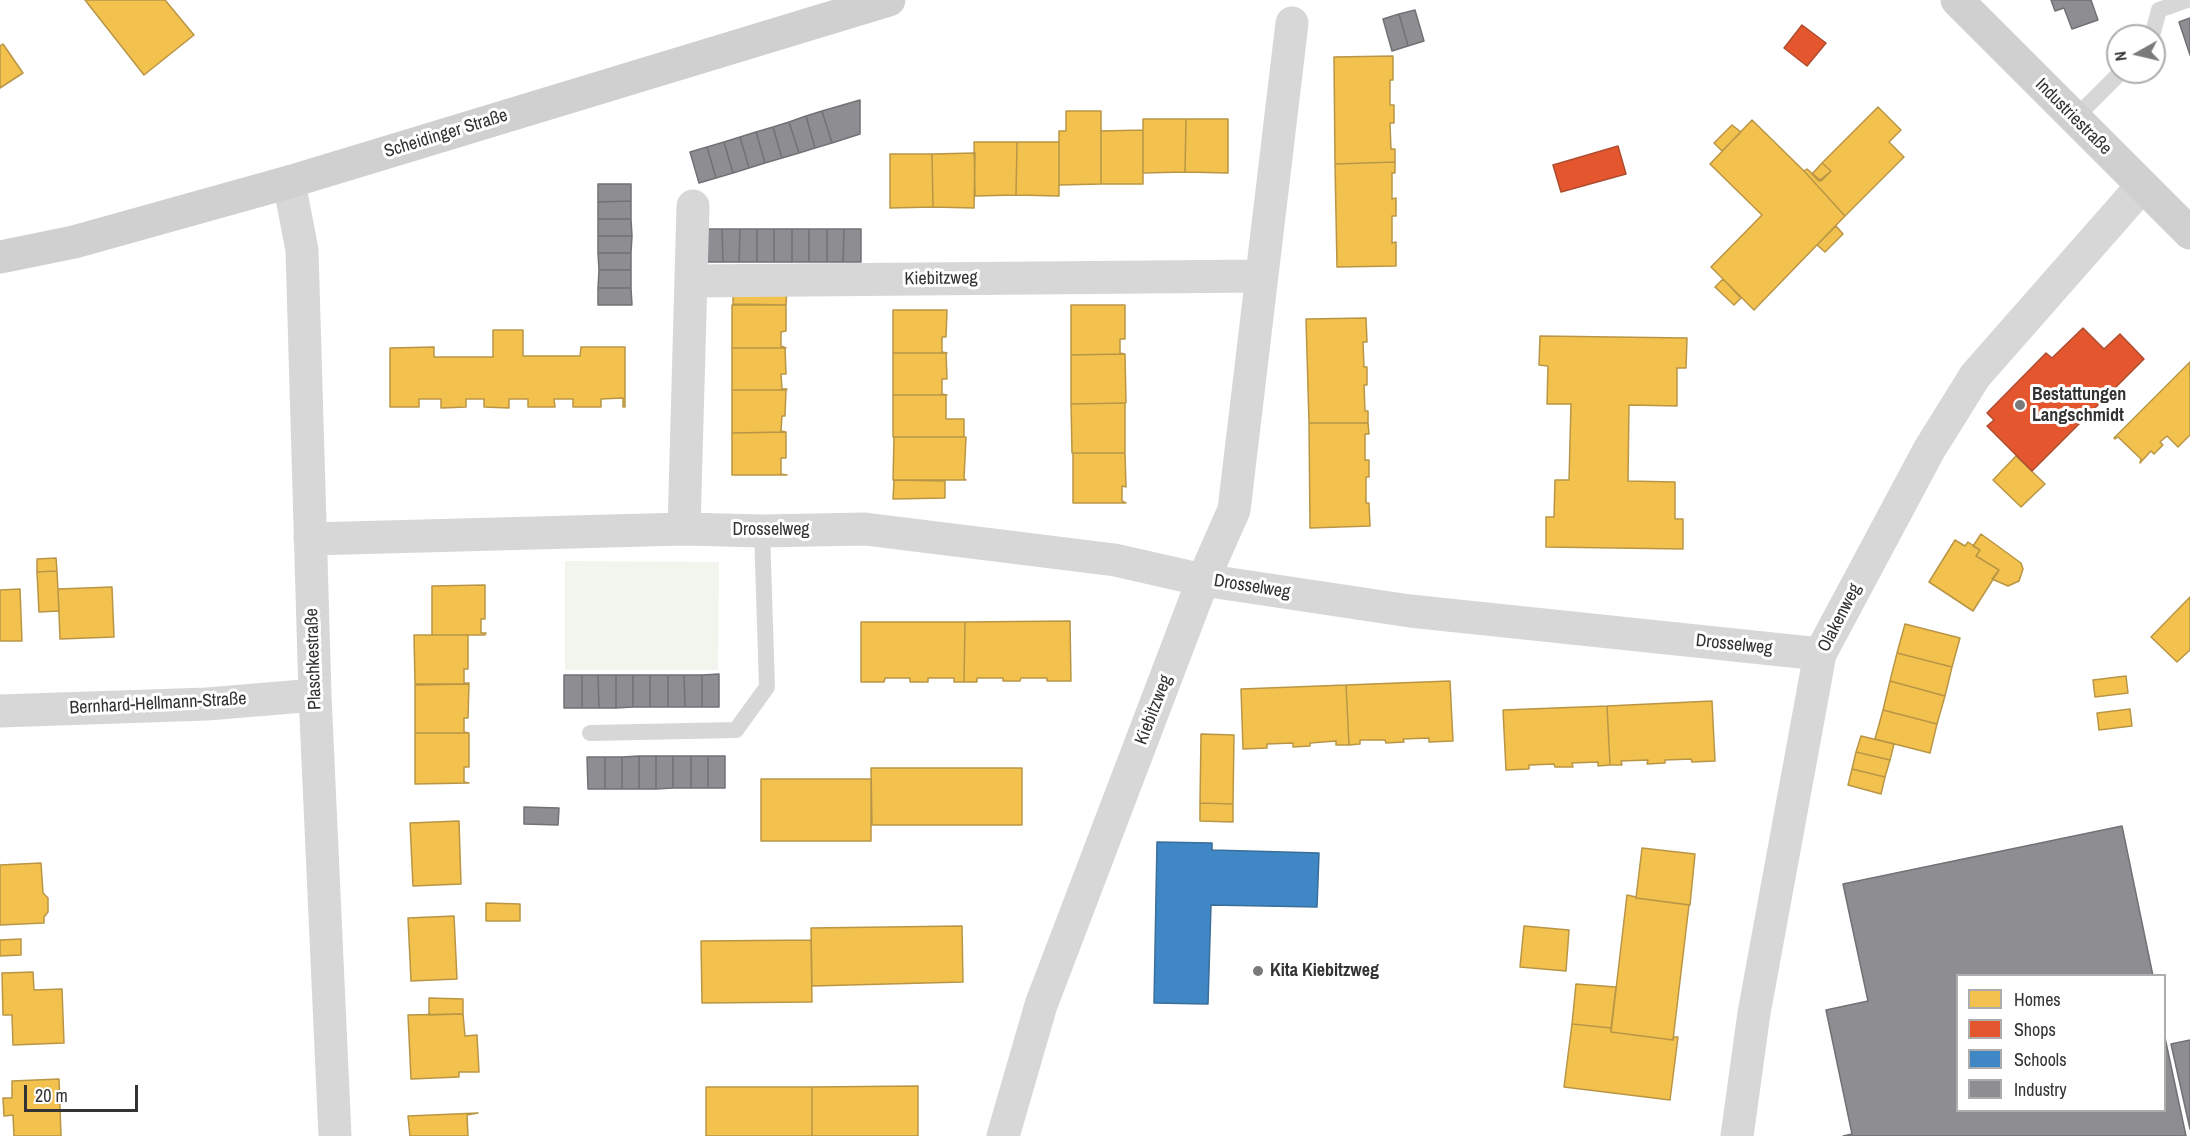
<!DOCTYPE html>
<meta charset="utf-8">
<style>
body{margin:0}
#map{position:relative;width:2190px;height:1136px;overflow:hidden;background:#fff;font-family:"Archivo Narrow",sans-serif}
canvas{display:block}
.legend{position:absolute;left:1956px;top:974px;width:210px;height:138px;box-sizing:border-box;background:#fff;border:2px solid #adadad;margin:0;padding:8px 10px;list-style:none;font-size:18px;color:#333}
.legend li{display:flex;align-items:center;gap:12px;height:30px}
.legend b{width:30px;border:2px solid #adadad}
.north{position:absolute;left:2106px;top:24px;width:60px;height:60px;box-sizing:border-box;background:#fff;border:2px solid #adadad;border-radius:50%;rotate:262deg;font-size:16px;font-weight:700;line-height:24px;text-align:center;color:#333}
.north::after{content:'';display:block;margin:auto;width:21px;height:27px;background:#7a7a7a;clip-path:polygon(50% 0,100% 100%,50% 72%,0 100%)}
.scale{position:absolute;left:24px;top:1085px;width:114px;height:27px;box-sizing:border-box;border:3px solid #333;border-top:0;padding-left:8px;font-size:18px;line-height:21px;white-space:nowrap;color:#333;-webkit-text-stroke:4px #fff;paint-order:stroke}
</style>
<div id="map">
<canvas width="2190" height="1136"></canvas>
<ul class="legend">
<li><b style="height:16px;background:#f2c14e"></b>Homes</li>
<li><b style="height:16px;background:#e4572e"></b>Shops</li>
<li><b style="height:16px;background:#3f88c5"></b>Schools</li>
<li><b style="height:16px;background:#8d8d92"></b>Industry</li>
</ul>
<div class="north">N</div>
<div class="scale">20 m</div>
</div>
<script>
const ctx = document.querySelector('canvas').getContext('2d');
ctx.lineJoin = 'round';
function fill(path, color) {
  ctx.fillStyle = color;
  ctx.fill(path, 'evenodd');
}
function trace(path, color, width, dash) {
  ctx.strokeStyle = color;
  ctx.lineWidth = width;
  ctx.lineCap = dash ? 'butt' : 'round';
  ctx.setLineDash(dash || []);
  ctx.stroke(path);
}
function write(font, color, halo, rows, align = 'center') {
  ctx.font = font + ' "Archivo Narrow",sans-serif';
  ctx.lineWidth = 6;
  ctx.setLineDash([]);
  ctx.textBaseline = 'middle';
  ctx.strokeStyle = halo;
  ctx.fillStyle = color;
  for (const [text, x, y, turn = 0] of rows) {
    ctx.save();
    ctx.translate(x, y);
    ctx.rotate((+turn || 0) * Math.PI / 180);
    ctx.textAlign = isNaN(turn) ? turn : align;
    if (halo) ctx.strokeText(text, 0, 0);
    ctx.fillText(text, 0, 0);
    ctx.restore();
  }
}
fill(new Path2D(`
 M565,561l154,1 -1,108h-153z`), '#f1f5ed');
const homes = new Path2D(`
 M85,0h80l29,35 -50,40z
 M3,44l20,29 -23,15v-42z
 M1393,56v24h-3v25h4v18h-4l1,26h4v13l-60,2 -1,-107z
 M1878,107l23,23 -12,12 15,15 -59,59 -41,-45 3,-2 14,12 10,-10 -9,-8z
 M1066,111h35v73l-42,1v-54h7z
 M1143,119h43l-1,53 -42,1z
 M1186,119h42v54l-43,-1z
 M1752,120l52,51 41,45 -91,94 -43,-43 51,-52 -52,-51z
 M1732,125l9,7 -19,19 -8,-8z
 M1143,130v54h-42v-53z
 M974,142h43l-1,53 -41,1z
 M1017,142h42v54l-43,-1z
 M975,153l-1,55 -41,-1 -1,-53z
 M890,154h42l1,53 -43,1z
 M1395,162v11h-3v26l4,-1v18h-4v27l4,-1v24l-59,1 -2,-103z
 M1822,163l9,8 -12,10 -7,-7z
 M1836,226l7,8 -18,18 -8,-7z
 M1723,279l18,19 -7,7 -19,-18z
 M733,288h54l-1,17 -53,-1z
 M732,305h54v26l-5,1v14l5,2h-54z
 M1071,305h54v34h-5v14l5,1 -54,1z
 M893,310h54l-1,27h-4v15l5,1h-54z
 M1366,318l1,24h-4l1,25h3v18h-3l1,26h3v12h-59l-3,-104z
 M493,330h30v26h57l1,-9h44v60h-2v-9l-22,1v8h-28v-8h-19l1,8h-27v-8h-19v9l-25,-1v-8h-18v8l-25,1v-9h-22v8h-29v-59l44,-1v10h59z
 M1540,336l147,2 -1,30h-9v38l-48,-1 -1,76 47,1v37h8v30l-137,-2v-30h8l1,-37h14l2,-76h-24l1,-38 -9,-1z
 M785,348l1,26h-5l1,15h5l-1,1h-54v-42z
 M946,353l1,26h-5v15l5,1h-54v-42z
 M1125,354l1,49 -55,1v-49z
 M2190,362v73l-12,12 -11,-11 -7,6 3,3 -9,9 -3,-3 -11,12 1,-4 -23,-22 -3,2 -1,-1z
 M786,390l-1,26h-3l-1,15 5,1 -54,1v-43z
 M893,395h53v24h18v18h-71z
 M1125,403v50h-53l-1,-49z
 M1309,423h59l1,11h-4v26h4v17h-3v26h3l1,23 -60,2z
 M786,432v26h-5v16l6,1h-55v-42z
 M894,437h72l-2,42 2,1h-73z
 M1073,453h52l1,34 -4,-1v15l4,2h-53z
 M2016,456l29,28 -24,23 -28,-27z
 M894,480l51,1v17l-52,1z
 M1981,534l40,29 2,6 -4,12 -11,5 -16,-7 7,-9 -23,-14 4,-6 -7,-4z
 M1955,540l10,6 3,-4 12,8 -4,6 23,14 -26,41 -44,-29z
 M56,558l1,13 -20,1v-13z
 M57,571l2,40 -20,1 -2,-40z
 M485,585v34h-4v14h5l-1,2h-53v-49z
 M112,587l2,50 -54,2 -2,-50z
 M20,589l2,52h-22v-51z
 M2190,597v53l-13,12 -26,-25z
 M1070,621l1,60h-24v-3h-26l-1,3h-17v-3h-26v4h-13l1,-60z
 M861,622h104l-1,60h-10v-4h-26v4h-18v-4h-25l-1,4h-23z
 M1905,624l55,14 -8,29 -55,-14z
 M414,635h54v34h-4v14h5v1h-54z
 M1897,653l55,14 -7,29 -55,-15z
 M2126,676l2,17 -33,4 -2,-17z
 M1450,681l3,60 -24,1v-4l-26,1 1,3 -18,1 -1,-3h-25v4l-11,1 -3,-60z
 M1890,681l55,15 -8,28 -54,-14z
 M469,684l-1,34h-4v14l5,1h-54v-48z
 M1346,685l3,60h-13v-4l-26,2v3l-17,1v-4l-26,1v4l-24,1 -2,-60z
 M1712,701l3,60 -23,1 -1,-3 -26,1v3l-18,1 1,-4 -27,1 1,4h-12l-3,-59z
 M1607,706l3,59 -12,1v-4l-26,1 1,4h-18l-1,-3 -25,1v4l-23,1 -3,-60z
 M2130,709l2,17 -33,4 -2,-17z
 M1883,710l54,14 -7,29 -55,-14z
 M415,733h54v34h-5v15l5,1 -54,1z
 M1201,734l33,1 -1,69 -33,-1z
 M1861,736l33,8 -4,16 -34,-8z
 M1856,752l34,8 -5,17 -33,-8z
 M871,768h151v57h-150z
 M1852,769l33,8 -4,17 -33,-9z
 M761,779h110v62h-110z
 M1200,803l33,1v18l-33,-1z
 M459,821l2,63 -48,2 -3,-63z
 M1642,848l53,6 -5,51 -54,-7z
 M41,863l2,30 5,5v14l-4,5v6l-44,2v-60z
 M1627,895l9,2v1l53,7 -16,135 -62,-8z
 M486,903l34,1v17h-34z
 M454,916l3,63 -46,2 -3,-63z
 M962,926l1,56 -151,4 -1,-58z
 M1524,926l45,4 -3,41 -46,-4z
 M21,939v16l-21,1v-16z
 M811,940l1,62 -110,1 -1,-62z
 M33,972l1,18 28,-1 2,54 -51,2 -1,-30h-9l-1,-42z
 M1576,984l40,3 -5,41 -39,-4z
 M429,998l34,1v15l-34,1z
 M456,1014h7l2,22 12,-1 2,37h-20v5l-48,2 -3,-64z
 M1572,1024l39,4v4l62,8 1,-3h4l-8,63 -106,-13z
 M59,1079l2,57h-47l-1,-21 -9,1 -1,-18h9v-17z
 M918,1086v50h-106v-49z
 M706,1087h106v49h-106z
 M478,1113l-11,2 1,21h-58l-2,-20z`);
fill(homes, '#f2c14e');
trace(homes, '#b99646', 1.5);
const shops = new Path2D(`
 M1802,25l24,18 -19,23 -23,-18z
 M1618,146l8,28 -65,18 -8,-27z
 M2083,328l21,21 16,-15 24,25 -112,112 -45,-45 7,-6 -7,-7 59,-60 6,5z`);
fill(shops, '#e4572e');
trace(shops, '#af4c30', 1.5);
const schools = new Path2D(`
 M1157,842l55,1v7l107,3 -2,54 -106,-2 -3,99 -54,-1z`);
fill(schools, '#3f88c5');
trace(schools, '#3b6e99', 1.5);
const industry = new Path2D(`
 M2051,0h40l7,20 -26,9 -8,-21 -9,3z
 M1415,10l9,31 -16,5 -9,-32z
 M1399,14l9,32 -16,5 -9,-32z
 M2190,18v37l-11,-33z
 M860,100v34l-28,9 -10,-32z
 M822,111l10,32 -17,5 -9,-32z
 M806,116l9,32 -16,5 -10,-31z
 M789,122l10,31 -17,5 -9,-31z
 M773,127l9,31 -17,5 -9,-31z
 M756,132l9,31 -16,5 -9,-31z
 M740,137l9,31 -16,5 -9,-31z
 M724,142l9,31 -17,5 -9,-31z
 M707,147l9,31 -17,5 -9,-31z
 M598,184h33v17l-33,1z
 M631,201v18h-33v-17z
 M598,219h33l1,17h-34z
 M705,229h17l1,33h-18z
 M722,229h18l-1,33h-16z
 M740,229h17v33h-18z
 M757,229h17v33h-17z
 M774,229h18v33h-18z
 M792,229h17v33h-17z
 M809,229h18v33h-18z
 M827,229h17l-1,33h-16z
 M844,229h17v33h-18z
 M598,236h34l-1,17h-33z
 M598,253h33v17h-32z
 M599,270h32v18h-33z
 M598,288h33l1,17h-34z
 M719,674v33h-17v-32z
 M564,675h18v33h-18z
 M582,675h16l1,33h-17z
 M598,675h18v33h-17z
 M616,675h17v32l-17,1z
 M633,675h17v32h-17z
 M650,675h18v32h-18z
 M668,675h16l1,32h-17z
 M684,675h18v32h-17z
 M639,756v33h-17v-32z
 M639,756h17v33h-17z
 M656,756h17v32l-17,1z
 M673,756h18v32h-18z
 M691,756h17v32h-17z
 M708,756h17v32h-17z
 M587,757h18v32h-17z
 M605,757h17v32h-17z
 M524,807l35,1 -1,17 -34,-1z
 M2122,826l31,150h-195v134h206v-77l22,103h-343l9,-2 -26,-124 42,-9 -25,-117z
 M2190,1040v89l-19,-85z`);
fill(industry, '#8d8d92');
trace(industry, '#727276', 1.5);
trace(new Path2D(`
 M2152,36l7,-26 28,-10
 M2075,118l46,-46
 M590,733l146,-3 31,-43 -5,-156`), '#d7d7d7', 16);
trace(new Path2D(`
 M289,182l13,68 13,445 20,441
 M692,281l570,-5
 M684,529l9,-323
 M310,539l374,-10 78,2 103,-2 250,31 88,20 207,31 410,43
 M0,711l207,-7 108,-9
 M1003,1136l38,-131 162,-425 31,-70 58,-487
 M1737,1136l17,-123 66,-359 109,-204 46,-74 167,-190`), '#d7d7d7', 33);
trace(new Path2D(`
 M1957,0l233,233
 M0,257l74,-15 215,-60 600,-182`), '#d0d0d0', 33);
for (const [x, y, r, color] of [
 [2020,405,6,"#7a7a7a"],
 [1258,971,6,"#7a7a7a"]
]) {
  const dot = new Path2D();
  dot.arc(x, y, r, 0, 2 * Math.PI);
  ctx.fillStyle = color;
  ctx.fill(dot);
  trace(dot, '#fff', 2);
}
write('18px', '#333', '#fff', [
 ["Industriestraße",2073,117,45],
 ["Scheidinger Straße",446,134,-17],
 ["Kiebitzweg",941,279,-1],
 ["Drosselweg",771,530],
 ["Drosselweg",1252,587,9],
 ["Olakenweg",1840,618,-63],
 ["Drosselweg",1734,645,6],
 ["Plaschkestraße",314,659,-92],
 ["Bernhard-Hellmann-Straße",158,704,-3],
 ["Kiebitzweg",1154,710,-69]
]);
write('bold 18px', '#333', '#fff', [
 ["Bestattungen",2032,395],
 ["Langschmidt",2032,416],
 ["Kita Kiebitzweg",1270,971]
], 'left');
</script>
